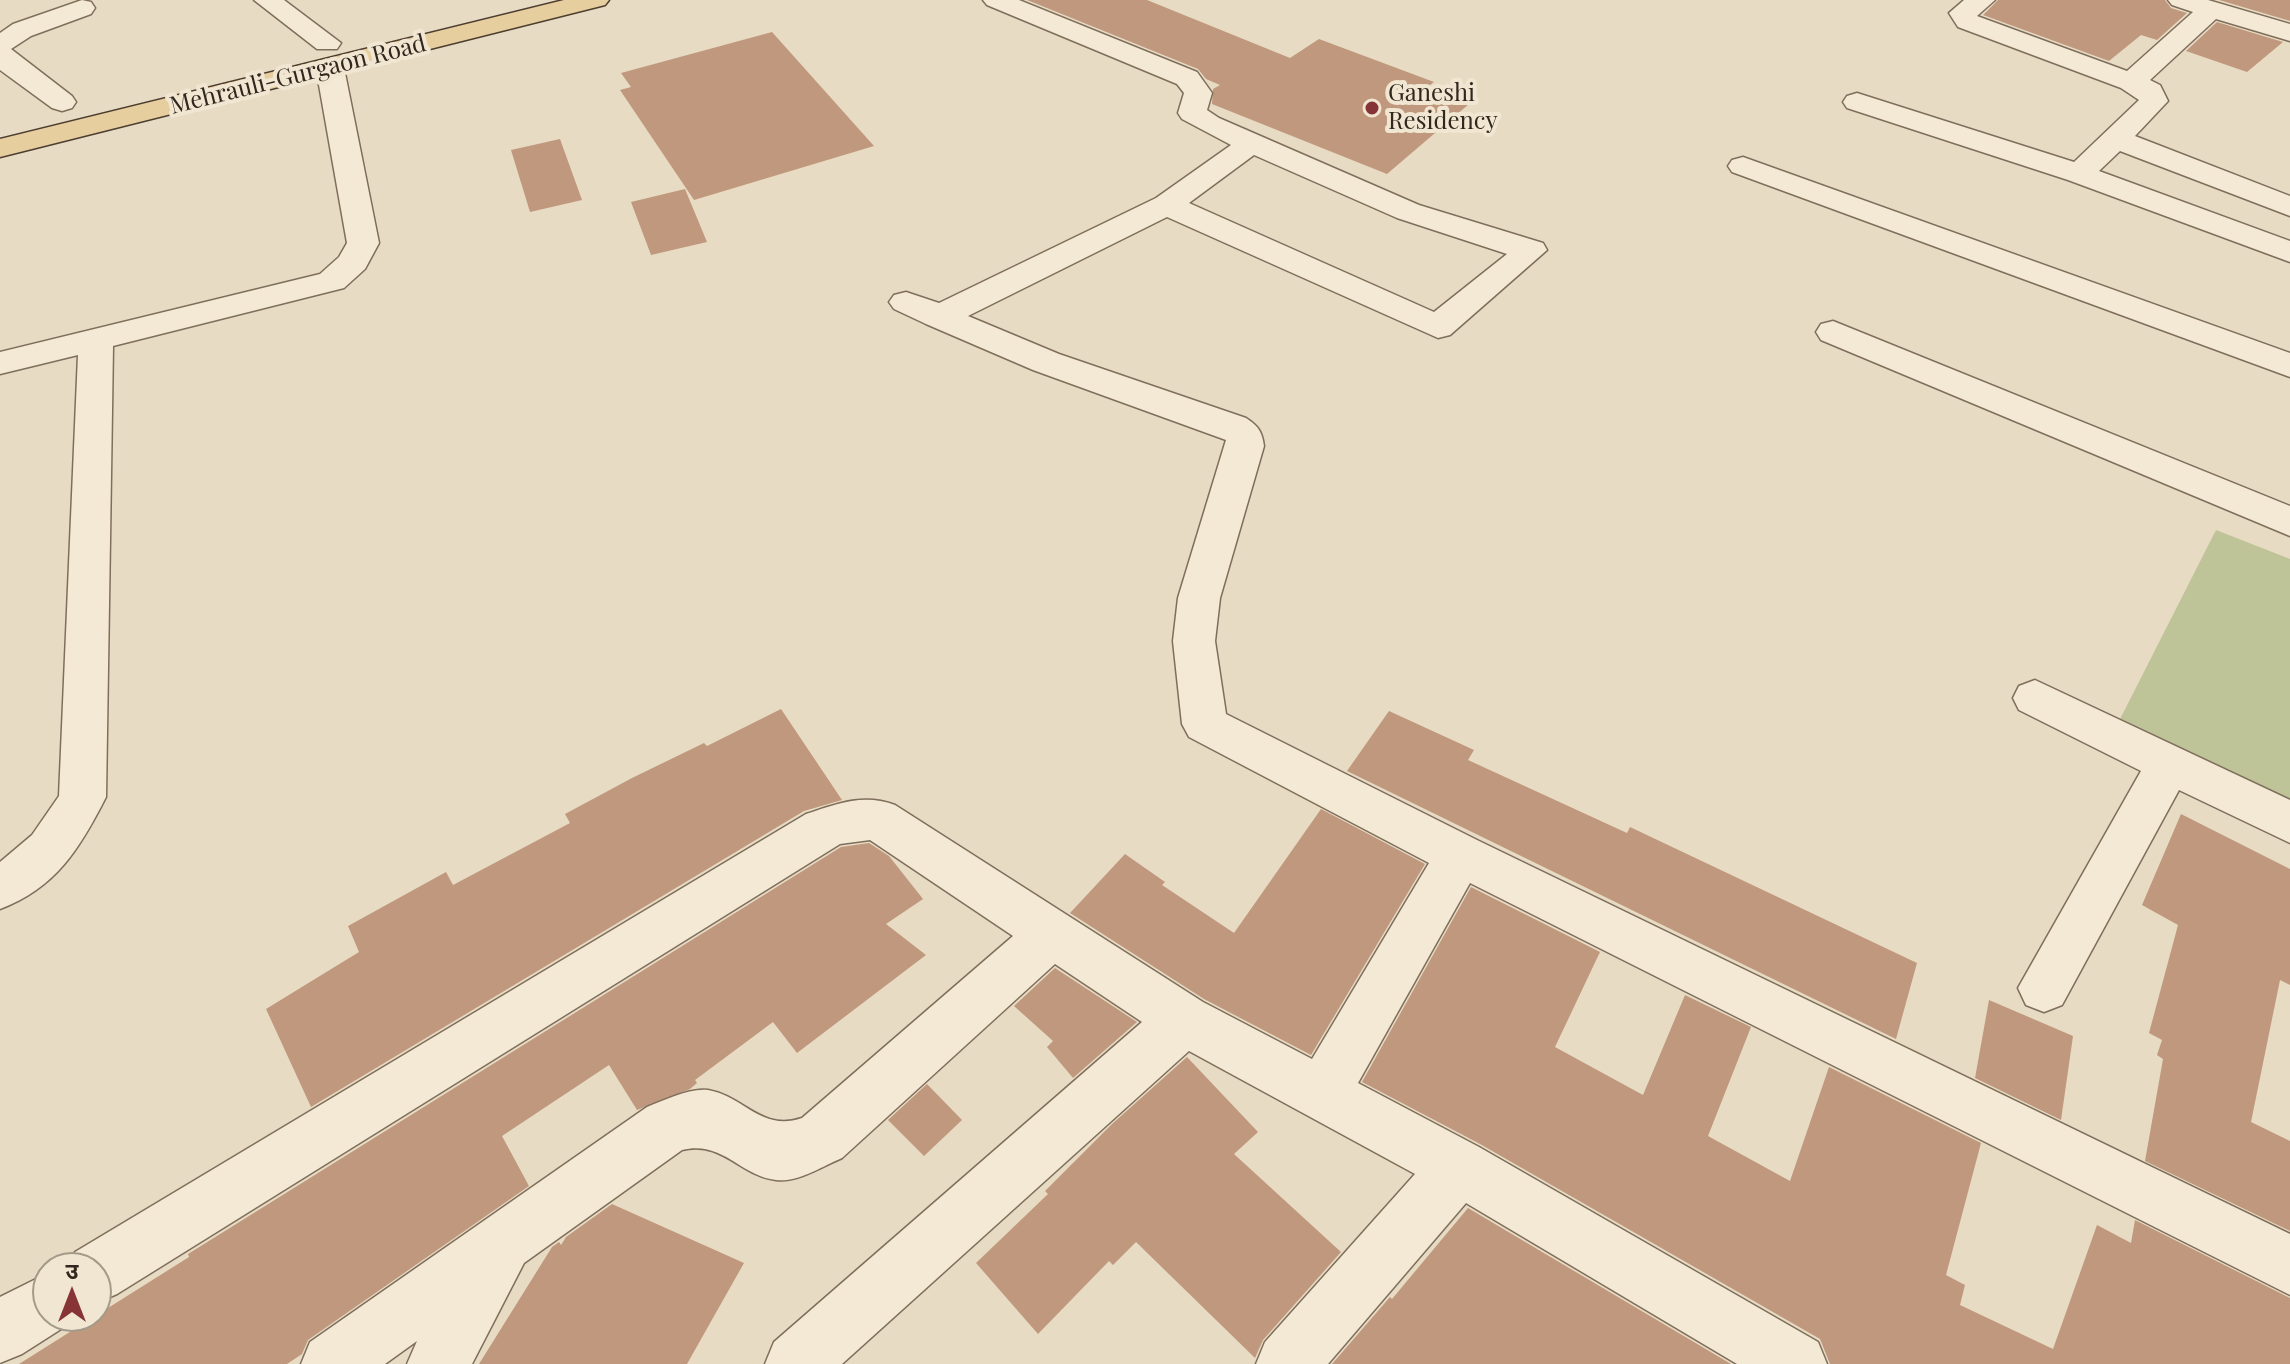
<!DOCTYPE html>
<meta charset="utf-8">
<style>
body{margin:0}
#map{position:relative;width:2290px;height:1364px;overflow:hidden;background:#e7dbc3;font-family:"Playfair Display","Noto Sans Devanagari",serif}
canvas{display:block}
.north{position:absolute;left:32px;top:1252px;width:80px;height:80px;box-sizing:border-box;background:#f0e6d1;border:2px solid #a49a89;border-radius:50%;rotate:0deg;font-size:22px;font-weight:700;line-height:32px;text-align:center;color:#31271e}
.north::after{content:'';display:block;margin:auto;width:28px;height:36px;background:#863436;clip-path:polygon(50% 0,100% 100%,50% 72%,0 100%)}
</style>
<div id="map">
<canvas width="2290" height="1364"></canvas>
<div class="north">उ</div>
</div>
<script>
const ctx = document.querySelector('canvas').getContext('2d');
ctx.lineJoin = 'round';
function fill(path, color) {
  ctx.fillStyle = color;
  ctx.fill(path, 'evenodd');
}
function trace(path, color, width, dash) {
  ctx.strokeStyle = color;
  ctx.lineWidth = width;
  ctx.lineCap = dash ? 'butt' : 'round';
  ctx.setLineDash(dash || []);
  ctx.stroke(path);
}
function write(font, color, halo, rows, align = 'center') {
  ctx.font = font + ' "Playfair Display",serif';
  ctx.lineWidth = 8;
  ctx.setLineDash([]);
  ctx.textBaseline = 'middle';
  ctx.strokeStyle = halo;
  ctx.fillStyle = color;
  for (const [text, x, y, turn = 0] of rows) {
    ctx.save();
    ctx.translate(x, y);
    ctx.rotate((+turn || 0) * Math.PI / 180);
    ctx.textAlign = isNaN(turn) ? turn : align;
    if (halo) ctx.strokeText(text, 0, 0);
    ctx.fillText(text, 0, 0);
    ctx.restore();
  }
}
fill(new Path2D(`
 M2216,530l74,29v253l-176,-81z`), '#bfc398');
fill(new Path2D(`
 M1027,0h120l143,58 29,-19 115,43 -9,7 44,15 -82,70 -175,-70 1,-15 7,-4 -14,-6 -8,-10z
 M1998,0h167l6,8 16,5 -30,27 -16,-5 -32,26 -126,-46z
 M2219,0h71v21z
 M2217,22l66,20 -36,30 -61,-21z
 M772,32l102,114 -180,54 -74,-110 11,-3 -10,-14z
 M560,139l22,61 -52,12 -19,-62z
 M685,189l22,53 -56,13 -20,-53z
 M781,709l61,91 -38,11 -493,296 -45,-98 93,-57 -11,-26 98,-54 7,13 117,-62 -5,-9 67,-36 72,-35 3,3z
 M1389,711l85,39 -6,10 159,73 3,-6 287,136 -21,76 -549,-268z
 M1321,809l104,55 -114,191 -107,-56 -134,-86 55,-59 40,28 -3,3 72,48z
 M2181,814l109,55v116l-10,-5 -29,142 39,19v90l-145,-70 18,-102 -6,-4 5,-15 -13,-7 29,-108 -36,-20z
 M869,843l20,13 34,43 -37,25 40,31 -129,98 -24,-31 -78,58 2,3 -7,6 -53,21 -28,-45 -107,71 27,50 -221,154 -6,14 -15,10h-268l170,-107 -1,-3 653,-407z
 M1471,887l129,65 -45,95 88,48 42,-100 66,32 -43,109 82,45 39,-114 152,76 -35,132 19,10 -5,20 93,44 44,-124 34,18 4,-23 155,78v66h-460l-10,-25 -340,-195 -118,-62z
 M1055,968l82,54 -64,56 -26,-31 6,-6 -39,-35z
 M1989,1000l84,36 -12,84 -86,-42z
 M1187,1057l71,75 -24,22 107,98 -78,88 -8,18 -119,-116 -23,23 -4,-4 -71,73 -62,-71 72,-69 -3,-3 67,-67z
 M927,1084l35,36 -38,36 -36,-36z
 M612,1204l132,59 -57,101h-208l73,-117 7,-5 2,3 5,-8z
 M1468,1208l263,156h-399l58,-67 2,2z`), '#c0987d');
const minor = new Path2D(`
 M82,0l9,2 4,6 -4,6 -60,22 -20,13 61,47 4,6 -4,6 -10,3 -10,-3 -52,-38v-37l13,-9z
 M254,0h30l57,43 -4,6h-20z
 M983,0h36l178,72 15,21 -5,17 12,8 200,87 124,38 4,7 -97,85 -12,3 -271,-121 -199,99 91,38 187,64c12,8 16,13 18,28l-44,152 -5,43 11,73 251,126 813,394v61l-820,-412 -112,200 121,64 339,195 9,22h-90l-271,-161 -138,161h-72l9,-22 150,-168 -226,-123 -347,313h-77l9,-22 368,-320 -87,-58 -213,194c-19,8 -45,25 -66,22 -36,-4 -53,-40 -94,-30l-158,113 -52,101h-65l10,-23 -32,23h-84l9,-22 337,-235c18,-7 42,-19 61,-17 36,6 53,42 94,28l211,-182 -143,-96 -30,4 -723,450 -21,9v-35h-28l7,-16 731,-438c31,-10 57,-21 89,-9l308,197 109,57 117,-196 -240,-126 -7,-13 -9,-83 5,-43 48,-158 -193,-70 -107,-46 -32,-15 -5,-7 5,-7 12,-3 33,11 217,-105 75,-53 -49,-26 -4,-6 6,-20 -7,-9 -190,-79zM1254,155l143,63 110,36 -73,58 -245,-109z
 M1964,0h31l-18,16 150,55 66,-59 -21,-7 -4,-5h40l82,24v17l-74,-22 -66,61 10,5 8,16 -33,35 155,60v20l-170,-65 -21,20 191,70v21l-222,-82 -221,-72 -4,-6 4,-6 10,-3 217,69 65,-62 -18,-12 -163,-61 -9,-14z
 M330,60l10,2 4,6 35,175 -14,26 -21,19 -231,58 -7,451c-26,51 -50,91 -106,112v-47l32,-27 27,-39 19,-441 -78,19v-22l320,-78 19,-17 8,-14 -31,-175 4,-6z
 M1743,157l547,196v24l-558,-205 -4,-6 4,-6z
 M1833,321l457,185v30l-469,-196 -5,-8 5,-8z
 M2035,680l255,120v43l-111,-53 -117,215 -18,7 -18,-7 -8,-17 123,-217 -122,-61 -6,-12 6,-12z
 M48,1273v43h25l-4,8 -47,30 -22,9v-66z`);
const major = new Path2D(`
 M564,0h45l-4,5 -605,152v-18z`);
trace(minor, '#7f6e5c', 3);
trace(major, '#4d3d30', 3);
fill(minor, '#f3e9d4');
fill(major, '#e6ce9f');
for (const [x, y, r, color] of [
 [1372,108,8,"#863436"]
]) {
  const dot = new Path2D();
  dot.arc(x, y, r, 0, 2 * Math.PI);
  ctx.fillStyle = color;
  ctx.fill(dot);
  trace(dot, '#f0e6d1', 3);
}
write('24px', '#31271e', '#f0e6d1', [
 ["Mehrauli-Gurgaon Road",298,75,-14]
]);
write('24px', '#31271e', '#f0e6d1', [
 ["Ganeshi",1388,94],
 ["Residency",1388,122]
], 'left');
</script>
